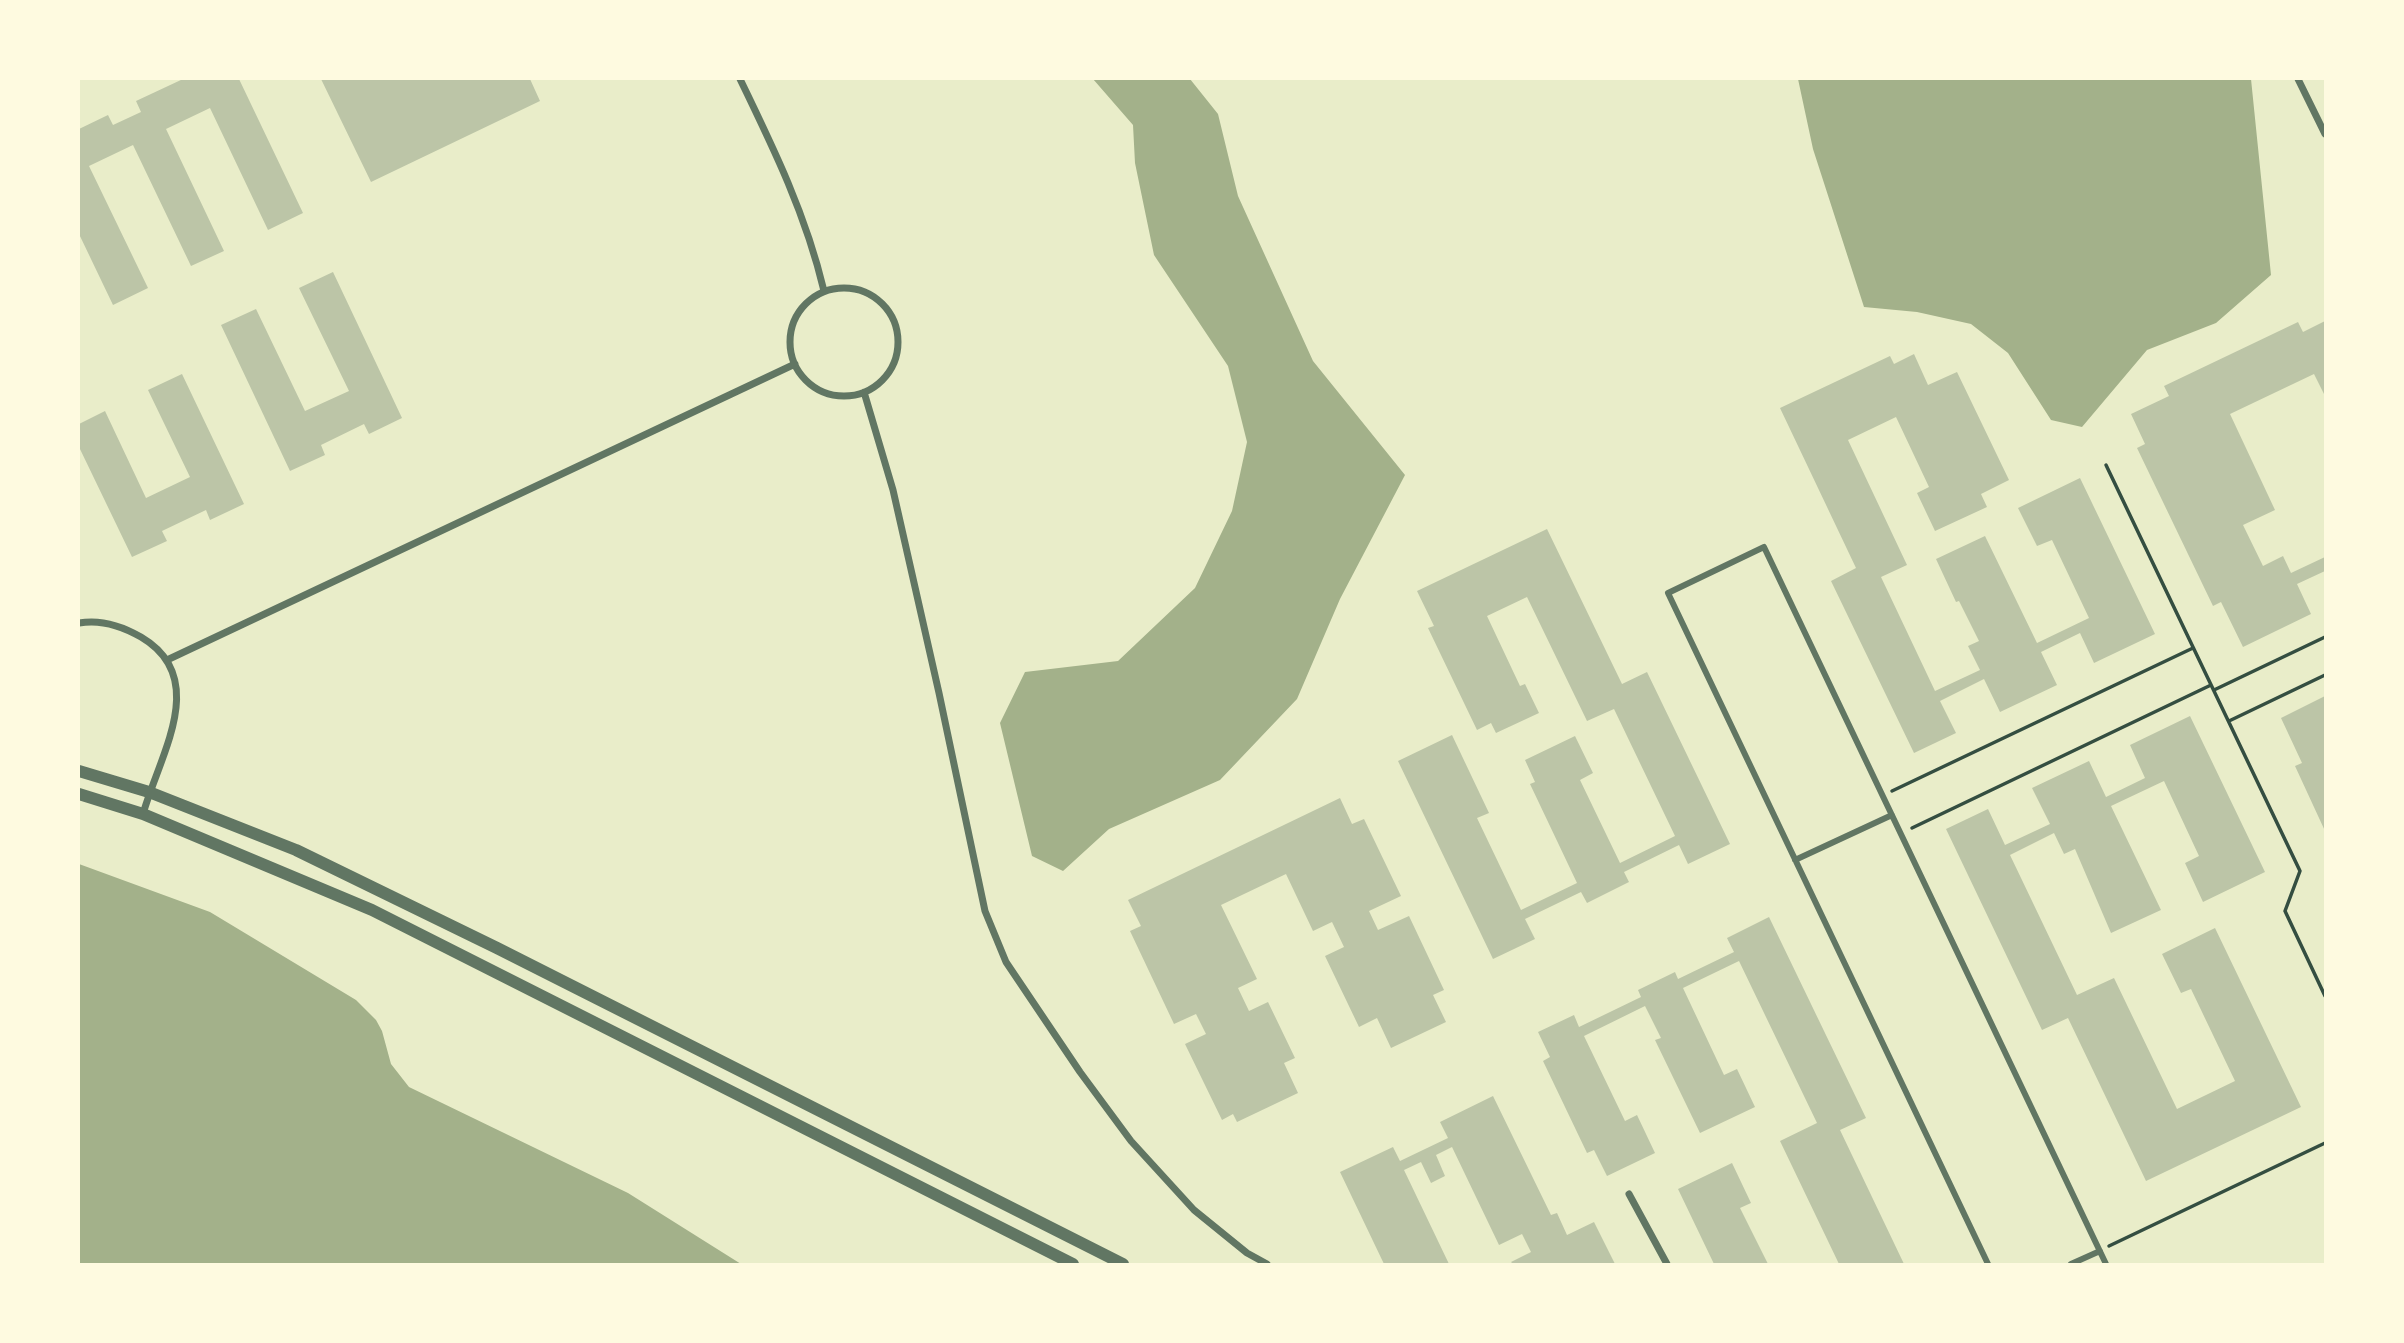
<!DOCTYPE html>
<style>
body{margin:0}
#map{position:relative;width:2404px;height:1343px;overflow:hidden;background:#e9edc9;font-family:"PT Sans Narrow",sans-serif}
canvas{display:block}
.frame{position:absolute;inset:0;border:80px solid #fefae0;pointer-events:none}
</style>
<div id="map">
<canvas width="2404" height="1343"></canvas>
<div class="frame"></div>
</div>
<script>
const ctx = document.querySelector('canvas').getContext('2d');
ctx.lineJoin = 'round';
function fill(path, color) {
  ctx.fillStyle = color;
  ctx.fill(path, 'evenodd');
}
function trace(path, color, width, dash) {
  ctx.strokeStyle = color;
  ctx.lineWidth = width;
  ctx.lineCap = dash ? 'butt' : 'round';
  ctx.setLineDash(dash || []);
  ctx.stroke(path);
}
fill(new Path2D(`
 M1093,79h97l28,35 20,82 75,165 92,114 -65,124 -43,100 -77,81 -111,49 -46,42 -31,-15 -32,-133 25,-51 93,-11 77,-73 37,-77 15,-69 -19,-76 -74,-111 -19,-92 -2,-38z
 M1798,79h453l20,196 -55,48 -69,27 -65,77 -31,-7 -43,-67 -37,-29 -54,-12 -53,-5 -51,-158z
 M79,864l131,48 146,88 20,20 6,11 9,33 18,23 219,106 113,71h-662z`), '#a3b18a');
fill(new Path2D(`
 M183,79h56l64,134 -35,17 -58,-122 -44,21 58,122 -33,15 -58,-121 -44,21 59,122 -35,17 -34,-71v-105l29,-14 5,10 28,-13 -5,-11z
 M321,79h209l10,22 -169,81z
 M333,272l69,146 -33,16 -5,-10 -43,21 4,10 -35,16 -69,-146 35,-16 49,102 44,-20 -50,-103z
 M2325,321v75l-11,-22 -84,40 45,96 -32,15 20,41 20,-10 8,17 34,-16v14l-28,13 14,30 -68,33 -22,-45 -8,4 -76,-158 8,-4 -14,-30 38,-18 -5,-10 134,-64 5,10z
 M1914,354l14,31 29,-13 52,108 -28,14 6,13 -52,24 -18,-38 12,-6 -33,-70 -48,23 59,125 -26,12 54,114 45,-21 -12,-24 11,-5 -20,-40 -3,1 -20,-43 49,-23 52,107 52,-25 -37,-78 -15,6 -19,-38 62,-30 75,156 -61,29 -14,-30 -39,19 16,33 -57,27 -16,-33 -44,22 16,32 -42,20 -83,-172 25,-13 -76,-160 110,-52 4,8z
 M182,374l62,130 -34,16 -4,-10 -44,21 5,10 -35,16 -53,-110v-23l26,-13 41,87 44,-21 -42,-87z
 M1547,529l75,155 25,-12 83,172 -42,20 -9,-19 -55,27 5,10 -42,21 -6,-11 -56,27 10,20 -42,20 -95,-198 54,-26 37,78 -12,5 44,92 56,-27 -47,-99 5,-2 -10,-22 50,-24 18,37 -13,7 40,83 55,-27 -61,-127 -27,12 -60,-124 -40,19 33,70 5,-2 14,29 -43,20 -5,-10 -14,7 -49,-102 6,-2 -17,-35z
 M2325,696v135l-30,-65 7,-3 -21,-45z
 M2190,716l75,156 -62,30 -18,-39 14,-7 -35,-75 -53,25 50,104 -50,23 -36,-84 -11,5 -10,-21 -44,22 67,140 37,-17 63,131 58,-28 -44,-92 -10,4 -19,-39 53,-26 86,179 -155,74 -78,-163 -26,12 -96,-201 42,-20 17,36 45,-21 -18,-36 57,-27 17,36 39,-19 -15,-33z
 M1340,798l12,26 12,-5 37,77 -32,15 9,19 31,-14 35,74 -11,5 13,27 -55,26 -14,-30 -18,9 -34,-71 19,-9 -12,-25 -19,9 -27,-57 -65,31 36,74 -19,9 11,23 19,-9 27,56 -11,5 14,30 -61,29 -4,-8 -11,6 -37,-76 21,-10 -10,-20 -22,10 -44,-93 11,-5 -13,-26z
 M1769,917l97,201 -26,12 64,134h-65l-59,-123 37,-18 -78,-162 -56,27 41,87 13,-6 18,38 -55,26 -45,-93 6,-2 -16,-32 -61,30 41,85 12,-6 18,38 -48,23 -13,-26 -7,3 -44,-92 7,-4 -12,-25 36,-17 5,12 62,-30 -3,-7 37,-18 3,7 56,-27 -7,-14z
 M1493,1096l58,119 6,-2 10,22 27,-13 21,42h-102l-2,-2 20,-10 -9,-18 -23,11 -47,-98 -16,8 9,21 -14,7 -10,-21 -17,8 45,94h-65l-44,-92 53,-25 7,14 48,-23 -8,-16z
 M1732,1163l19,40 -11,5 28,56h-54l-36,-75z`), '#bcc5a7');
trace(new Path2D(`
 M2106,465l194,406 -15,40 40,85
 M2214,690l111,-53
 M2229,721l96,-46
 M1892,791l301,-143
 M1912,828l299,-143
 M2109,1246l216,-103`), '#344e41', 3.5);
trace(new Path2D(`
 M1795,860l97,-45
 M1988,1264l-320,-671 96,-46 342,717
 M2071,1264l29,-13`), '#617663', 6);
trace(new Path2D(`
 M740,79c34,70 66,136 84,212
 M2298,79l27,55
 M790 342a54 54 0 1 1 108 0a54 54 0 1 1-108 0Z
 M864,392l29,98 46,203 46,218 21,51 74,110 51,69 63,69 53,43 20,11
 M79,623c22,-4 43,3 62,14 70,41 18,119 2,177
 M167,660l628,-296
 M1629,1194l38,70`), '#617663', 7);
trace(new Path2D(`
 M79,771l70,21 147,58 201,98 626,316
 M79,794l64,20 229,96 701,354`), '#617663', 12);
</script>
